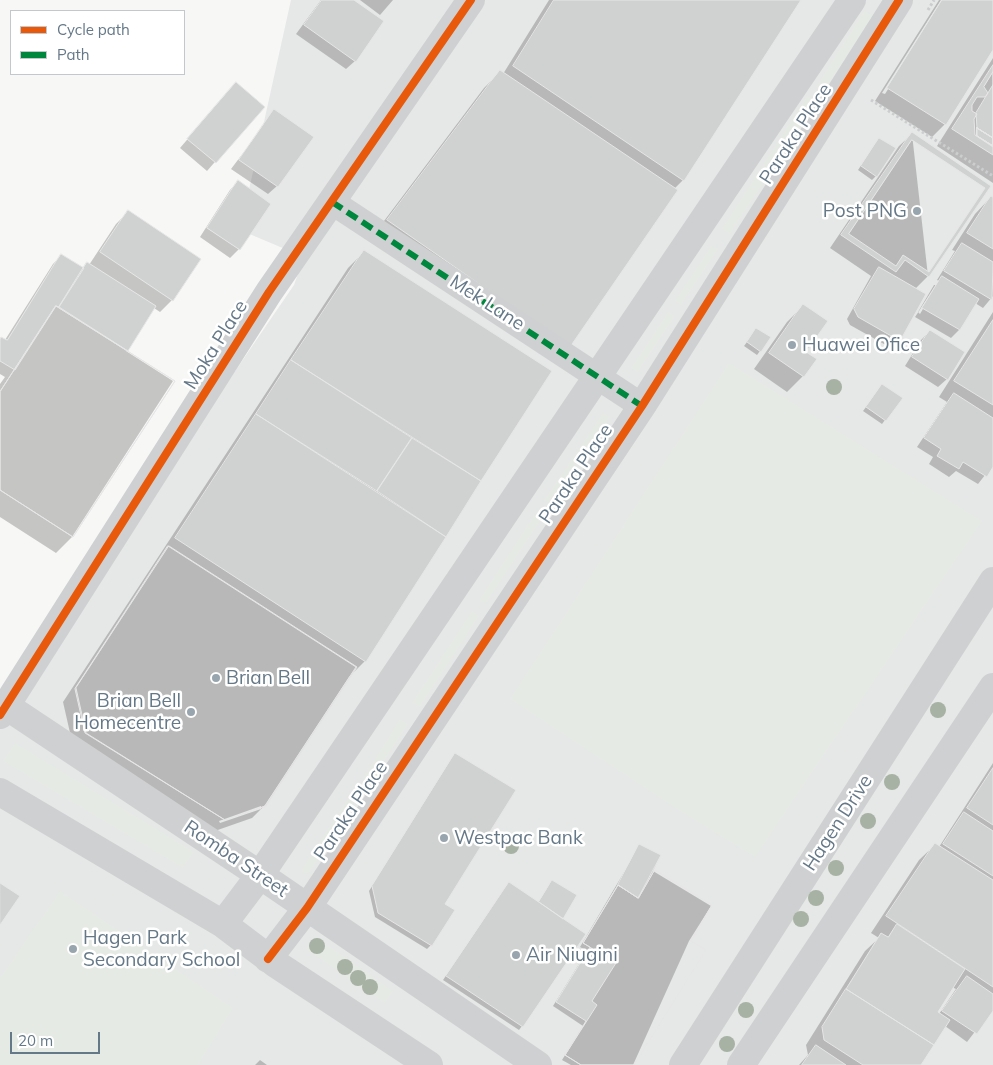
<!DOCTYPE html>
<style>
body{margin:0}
#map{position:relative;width:993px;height:1065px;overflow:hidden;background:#f7f7f6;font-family:Mulish,sans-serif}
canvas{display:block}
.legend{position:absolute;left:10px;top:10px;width:175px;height:65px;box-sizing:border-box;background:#fff;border:1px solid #c1c9cf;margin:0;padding:6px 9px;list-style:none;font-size:15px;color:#657888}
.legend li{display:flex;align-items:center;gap:10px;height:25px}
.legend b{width:25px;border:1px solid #c1c9cf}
.scale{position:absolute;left:10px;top:1032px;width:90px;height:22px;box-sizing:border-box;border:2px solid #657888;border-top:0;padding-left:6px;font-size:15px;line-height:18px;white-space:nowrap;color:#657888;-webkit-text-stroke:4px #fff;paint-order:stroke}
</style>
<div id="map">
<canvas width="993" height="1065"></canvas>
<ul class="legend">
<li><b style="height:6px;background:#e8590c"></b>Cycle path</li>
<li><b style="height:6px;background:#00873e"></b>Path</li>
</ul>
<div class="scale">20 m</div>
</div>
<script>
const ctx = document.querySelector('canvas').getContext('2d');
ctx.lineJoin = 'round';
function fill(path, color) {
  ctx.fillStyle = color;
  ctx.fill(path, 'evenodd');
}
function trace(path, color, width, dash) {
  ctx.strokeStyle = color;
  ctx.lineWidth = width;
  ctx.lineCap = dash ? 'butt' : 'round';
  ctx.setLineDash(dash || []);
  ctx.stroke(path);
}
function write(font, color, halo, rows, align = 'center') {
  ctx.font = font + ' Mulish,sans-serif';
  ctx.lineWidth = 5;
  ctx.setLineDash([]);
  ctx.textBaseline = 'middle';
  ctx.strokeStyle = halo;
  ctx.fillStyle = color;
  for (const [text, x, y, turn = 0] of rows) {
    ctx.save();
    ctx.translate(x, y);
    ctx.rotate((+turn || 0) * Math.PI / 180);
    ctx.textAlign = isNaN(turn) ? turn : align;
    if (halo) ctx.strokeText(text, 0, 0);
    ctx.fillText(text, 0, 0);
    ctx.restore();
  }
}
fill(new Path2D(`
 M291,0h702v1065h-993v-350l294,-430 10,-28 -64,-27z`), '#e6e7e7');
fill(new Path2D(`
 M864,11l9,5 -49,75 -8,-4z
 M807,96l9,5 -86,133 -8,-5z
 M711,246l7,3 -37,56 -6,-4z
 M668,312l7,4 -37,56 -7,-4z
 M729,363l253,158 -227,336 -75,-46 -170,-112z
 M603,413l7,4 -61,86 -5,-3z
 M535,514l7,4 -56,85 -7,-3z
 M472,611l7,5 -59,91 -8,-4z
 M400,719l8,5 -38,59 -7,-5z
 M15,743l179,109 -11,16 -180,-107z
 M352,792l6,4 -49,77h-7v-4z
 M60,891l173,117 -35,57h-198v-87z
 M316,937l77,54 -8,12 -79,-54z`), '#e6eae4');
fill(new Path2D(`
 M321,0h31l3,61 -9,8 -50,-35z
 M360,0h33l-13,15z
 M549,0h250l-116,180 -9,9 -105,157 -197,-109 112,-149 16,-16 3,2z
 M939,0h2l-59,93 3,1 59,-94h49v48l-48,76 -13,13 -57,-36z
 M993,58v125l-56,-37z
 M228,92l35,15 -56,64 -27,-23z
 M275,111l2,75 -9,8 -37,-25z
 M912,134l16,142 -13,13 -16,51 -8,8 -41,-23 -3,-6 24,-43 -41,-28 69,-102z
 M876,143v33l-4,4 -14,-10z
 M238,182l1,67 -9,9 -30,-21 30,-47z
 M991,197l2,2v97l-10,12 -8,-5 -16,27 -8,8 -36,-21 24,-36 -2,-1 18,-29 -3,-1 23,-36zM934,285h3l-17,29 -2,-2z
 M128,212l44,88 -12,12 -6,-4 -28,43 47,30 -101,156 -16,16 -56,-36v-133l5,-7 -5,-3v-34h5l48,-76 8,-8 21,13 7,-4 27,-41z
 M364,252l186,120 -185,289 -16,16 -84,128 -4,4v-3l-42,15 1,2 41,-14 -9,9 -40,14 -139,-86 -10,-44 285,-434z
 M803,306v70l-16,16 -33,-23 33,-47z
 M993,312v153l-15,19 -22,-13 -7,6 -20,-13 4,-7 -16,-10 30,-45 -8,-5z
 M930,331l17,48 -9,8 -33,-21 16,-26z
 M753,334l7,17 -3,4 -13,-9z
 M882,386l3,34 -3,4 -19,-13z
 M452,759l-9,146 -12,40 -4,4 -52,-32 -6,-26z
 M993,763v245l-26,34 -22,-16 -26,39h-120l9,-10 -2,-10 59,-94 14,-13 -8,-5 48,-73 17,-16 3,3zM952,987l4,2 -17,25 -3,-2z
 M640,845l20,11 -7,15 58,35 -22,35 -56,124h-62l-9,-5 21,-34 -30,-20 34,-55 -7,-4z
 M552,882l10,37 -40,107 -3,4 -76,-50 66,-96 29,19z
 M260,1060l7,5h-12z`), '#0003');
const building = new Path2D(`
 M322,0h32l30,21 -28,41 -52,-37z
 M554,0h247l-117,181 -171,-115z
 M942,0h51v50l-47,75 -59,-37z
 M993,65v90l-41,-26z
 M500,70l178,120 -108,157 -183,-127z
 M993,72v75l-18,-12 -1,-16 3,-5 -5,-3v-6l5,-8h8l3,-4 -4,-6z
 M236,82l29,25 -49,56 -29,-24z
 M993,85v53l-16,-10 -1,-15z
 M274,109l40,28 -36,50 -39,-27z
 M977,128l16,10v8l-16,-10z
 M977,128l16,10v8l-16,-10z
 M977,128l16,10v8l-16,-10z
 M977,128l16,10v8l-16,-10z
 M977,128l16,10v8l-16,-10z
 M912,132l79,54 -62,91 -24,-17 -9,12 -55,-37z
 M879,138l17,10 -19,29 -16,-11z
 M912,140l73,48 -56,84 -26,-17 -7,11 -47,-32z
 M238,180l33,24 -31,46 -33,-22z
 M991,196l2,1v52l-26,-16z
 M128,210l73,49 -28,42 -73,-49z
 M962,243l31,19 -1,38 -48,-29z
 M364,250l188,121 -71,110 -190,-121z
 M61,254l23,14 -25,39 -3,-1 -41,64 -15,-9v-22l1,-2 6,3z
 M87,262l69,44 -28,45 -69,-44z
 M879,267l47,27 -26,47 -42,-24 -4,-8z
 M942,276l37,23 -19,31 -38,-22z
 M803,304l25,17 -22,31 11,7 -13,18 -35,-24z
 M56,306l119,75 -102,156 -73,-47v-98z
 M56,306l119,75 -102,156 -73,-47v-98z
 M993,320v85l-39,-24z
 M756,328l15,9 -10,15 -14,-10z
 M930,330l35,22 -17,28 -36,-23z
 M291,360l121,78 -35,53 -121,-77z
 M882,384l21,14 -17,23 -20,-14z
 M954,393l39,25v49l-6,10 -24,-15 -4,7 -22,-13 4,-7 -17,-11z
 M256,414l190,123 -80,125 -191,-124z
 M412,438l69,43 -35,56 -69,-46z
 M168,546l188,121 -91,139 -40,14 -140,-87 -10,-44z
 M169,546l188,121 -91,139 -41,14 -139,-87 -10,-45z
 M455,753l61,37 -71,114 10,6 -23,36 -54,-33 -6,-27z
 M993,768v57l-26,-17z
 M964,812l29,19v45l-50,-32z
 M935,843l58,37v107l-107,-71z
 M639,844l22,11 -23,43 -20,-13z
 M655,870l57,35 -21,36 15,9 -72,115h-53l-16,-10 32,-50 -5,-4 24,-38 -33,-20 35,-58 20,13z
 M655,870l57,35 -21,36 15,9 -72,115h-53l-16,-10 21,-34 -30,-19 34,-55 -7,-4 35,-58 20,13z
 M552,880l25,15 -14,24 -24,-17z
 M509,882l77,52 -63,93 -77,-51z
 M0,883l20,13 -20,29z
 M897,924l68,45 -27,43 12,8 -16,25 -88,-56 35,-56 7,4z
 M967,976l26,18v17l-16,23 -35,-23z
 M846,989l88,56 -13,20h-58l-39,-25 -2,-13z
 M816,1045l30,20h-44z`);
fill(building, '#d0d2d2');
trace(building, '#e6e6e6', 1);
trace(new Path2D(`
 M928,10l6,-10
 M871,100l122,76`), '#cccdce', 3, [2.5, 2.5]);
trace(new Path2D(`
 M332,202l310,204`), '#cfd0d1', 26);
trace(new Path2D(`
 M6,706l254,169 278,190
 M0,715l269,-423 202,-292
 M0,792l223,132 53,40 153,101
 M223,924l37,-49 592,-875
 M268,959l39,-51 335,-502 257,-406
 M683,1065l310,-484
 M741,1065l252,-378`), '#cfd0d1', 28);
trace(new Path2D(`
 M332,202l310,204`), '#00873e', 6, [12, 6]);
trace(new Path2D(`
 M0,715l269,-423 202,-292
 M268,959l39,-51 335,-502 257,-406`), '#e8590c', 8);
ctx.fillStyle = '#a7b2a4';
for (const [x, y] of [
 [834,387],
 [938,710],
 [892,782],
 [868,821],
 [511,846],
 [836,868],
 [816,898],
 [801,919],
 [317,946],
 [345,967],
 [358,978],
 [370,987],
 [746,1010],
 [727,1044]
]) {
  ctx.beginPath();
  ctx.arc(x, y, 8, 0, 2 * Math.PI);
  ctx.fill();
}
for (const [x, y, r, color] of [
 [917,211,5,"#98a4ae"],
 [792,345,5,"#98a4ae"],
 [216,678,5,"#98a4ae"],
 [191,712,5,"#98a4ae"],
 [444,838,5,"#98a4ae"],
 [73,949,5,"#98a4ae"],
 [516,955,5,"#98a4ae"]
]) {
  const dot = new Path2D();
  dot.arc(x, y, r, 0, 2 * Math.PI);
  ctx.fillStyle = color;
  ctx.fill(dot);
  trace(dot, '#fff', 2);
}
write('19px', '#657888', '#fff', [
 ["Paraka Place",796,134,-57],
 ["Mek Lane",487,303,33],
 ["Moka Place",216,345,-58],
 ["Paraka Place",576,474,-56],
 ["Paraka Place",351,811,-56],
 ["Hagen Drive",838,823,-57],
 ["Romba Street",236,859,34]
]);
write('19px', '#657888', '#fff', [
 ["Post PNG",907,211,"right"],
 ["Huawei Ofice",802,345],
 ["Brian Bell",226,678],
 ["Brian Bell",181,701,"right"],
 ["Homecentre",181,723,"right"],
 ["Westpac Bank",454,838],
 ["Hagen Park",83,938],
 ["Secondary School",83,960],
 ["Air Niugini",526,955]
], 'left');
</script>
